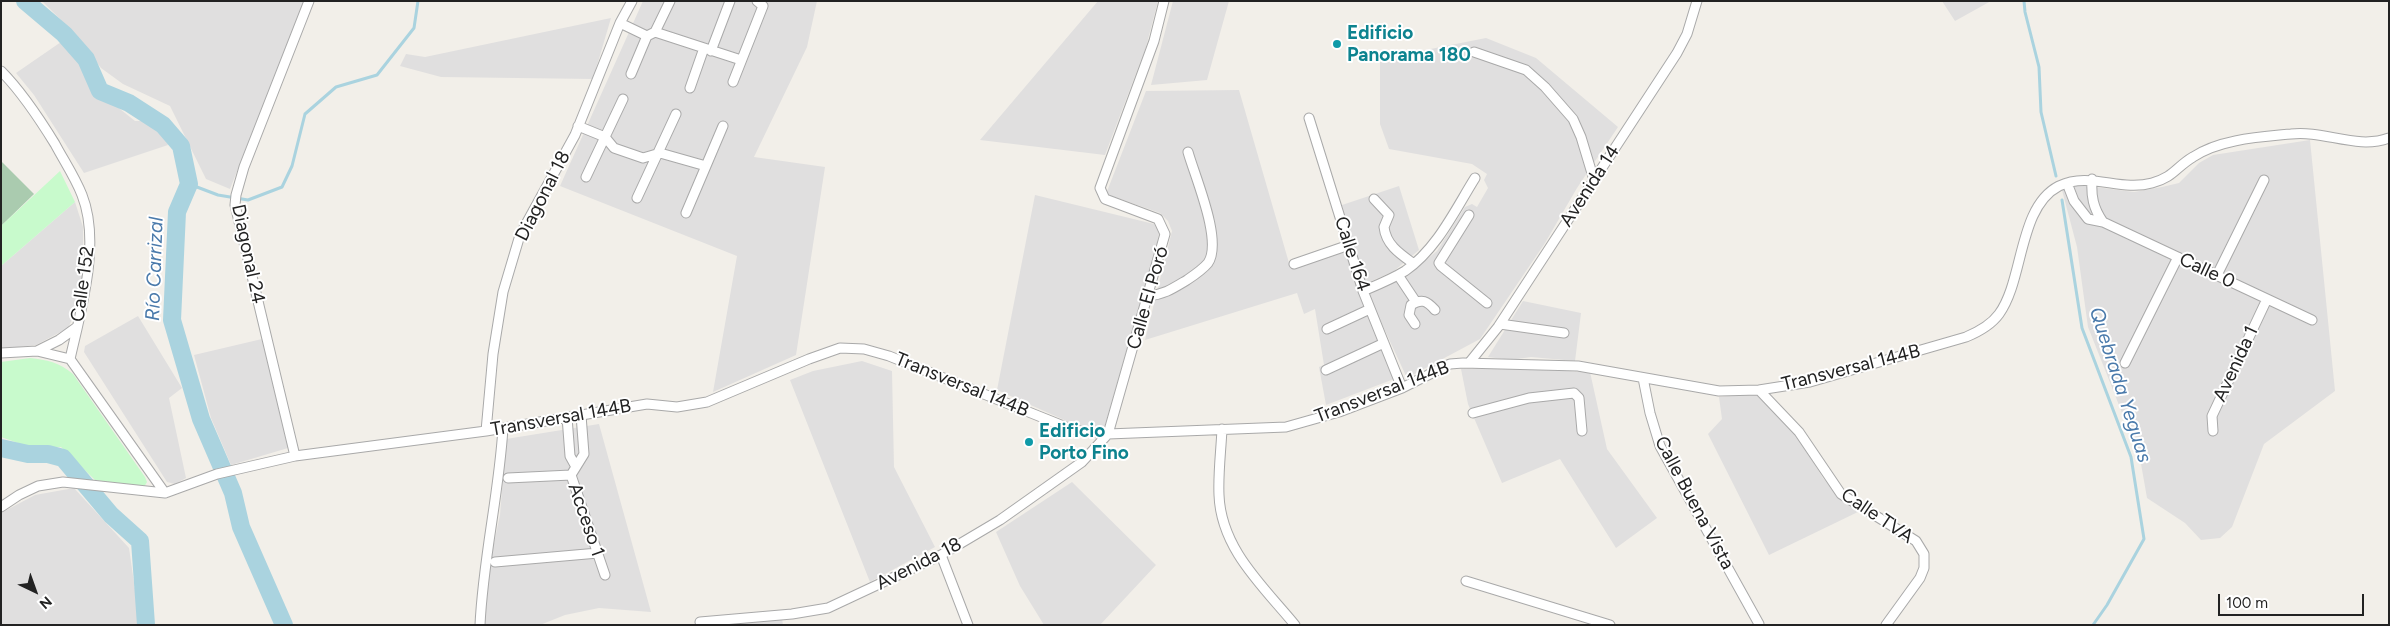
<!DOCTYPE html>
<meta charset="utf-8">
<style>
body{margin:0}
#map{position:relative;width:2390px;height:626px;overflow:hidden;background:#f2efe9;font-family:Figtree,sans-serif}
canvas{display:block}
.frame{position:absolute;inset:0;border:2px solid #222;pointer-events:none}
.north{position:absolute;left:10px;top:566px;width:50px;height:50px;-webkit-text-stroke:4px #fff;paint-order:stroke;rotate:138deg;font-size:14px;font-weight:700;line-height:20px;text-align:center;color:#222}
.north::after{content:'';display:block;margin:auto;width:18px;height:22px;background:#222;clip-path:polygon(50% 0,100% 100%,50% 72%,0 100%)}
.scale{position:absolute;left:2218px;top:594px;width:146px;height:22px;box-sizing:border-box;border:2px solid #222;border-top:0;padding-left:6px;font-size:15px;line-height:18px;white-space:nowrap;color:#222;-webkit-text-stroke:4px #fff;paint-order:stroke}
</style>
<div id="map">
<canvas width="2390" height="626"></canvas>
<div class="frame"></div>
<div class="north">N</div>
<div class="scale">100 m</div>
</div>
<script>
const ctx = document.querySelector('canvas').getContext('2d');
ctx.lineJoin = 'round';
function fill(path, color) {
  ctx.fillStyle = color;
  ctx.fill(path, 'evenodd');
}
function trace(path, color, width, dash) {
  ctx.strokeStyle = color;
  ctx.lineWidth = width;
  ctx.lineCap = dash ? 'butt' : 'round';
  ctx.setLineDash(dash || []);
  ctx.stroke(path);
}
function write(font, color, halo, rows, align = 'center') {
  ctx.font = font + ' Figtree,sans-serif';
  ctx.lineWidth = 4;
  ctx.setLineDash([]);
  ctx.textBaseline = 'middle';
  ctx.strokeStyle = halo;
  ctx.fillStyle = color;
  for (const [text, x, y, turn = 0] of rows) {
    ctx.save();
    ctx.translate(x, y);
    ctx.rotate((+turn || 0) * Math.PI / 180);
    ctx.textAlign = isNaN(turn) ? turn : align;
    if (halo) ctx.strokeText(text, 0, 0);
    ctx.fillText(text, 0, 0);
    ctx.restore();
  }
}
fill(new Path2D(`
 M42,1h262l-74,188 -24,-10 -36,-73 -47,-22 -22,-16 -24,-32z
 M643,1h174l-10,46 -53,110 71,10 -29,188 -83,37 24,-136 -177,-70z
 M1098,1h60l-12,46 -41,108 -125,-15z
 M1173,1h56l-22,79 -56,5z
 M1942,1h49l-36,20z
 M611,18l-18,61 -152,-2 -41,-11 6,-12 19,3z
 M1486,38l50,20 82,69 -41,61 -32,55 -65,96 -73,39 -39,-84 39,-19 30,-24 28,-44 7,-3 5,3 11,-19 -4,-8 3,-6 -15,-10 -83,-15 -9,-25v-65z
 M61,42l21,21 9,26 7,10 17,6 20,16h13l13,9 7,15 -84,28 -50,-78 -18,-22z
 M1239,90l50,173 56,-19 49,135 -68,26 -7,-38 5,-2 -9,-56 -11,5 -7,-21 -152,47 27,-109 -4,-10 -8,-8 -54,-19 40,-103z
 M2310,140l25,251 -71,53 -32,83 -12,11 -19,2 -16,-17 -38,-25 -7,-40 -52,-131 -11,-80 -15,-57 18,-5 54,7 28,-5 17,-4 20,-20 14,-8z
 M1399,186l20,64 -25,21 -29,13 -23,-79z
 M1035,195l119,29 4,4 1,6 -3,13 -52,182 -24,-2 -83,-37z
 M75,202l8,25v47l-6,35 -9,19 -32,17 -35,4v-83z
 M1523,301l58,12 -6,48 -44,-4 -21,3 -22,-3z
 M138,316l44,72 -13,10 17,80 -11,6 -8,-2 -83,-130 1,-6z
 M262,339l26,109 -57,17 -20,-47 -17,-63z
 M862,361l30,10 2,96 41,80 -65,35 -80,-202 23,-9z
 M1495,368l95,4 17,77 50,69 -41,30 -56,-89 -58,24 -34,-79 -7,-35z
 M1759,392l37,42 27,44 18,21 21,11 -93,45 -61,-121 14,-15 -3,-22z
 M599,424l52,188 -52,-4 -34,7 -25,10h-56l1,-40 15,-70 6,-76z
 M1072,482l84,83 -56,60h-56l-24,-39 -24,-54z
 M74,488l55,60 11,77h-139v-112l34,-18z
 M782,619l1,6h-67z`), '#e0dfdf');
fill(new Path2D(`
 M1,161l33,33 -33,32z`), '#aacbaf');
fill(new Path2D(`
 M60,171l15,31 -74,64v-40z
 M30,358c17,2 29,4 43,16l72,103 2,5 -3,5 -49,-7 -34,-33 -29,1 -31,-11v-75z`), '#c8facc');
trace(new Path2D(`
 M2024,1l1,11 14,55 2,45 15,64
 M189,184l29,11 30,5 34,-13 10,-21 13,-52 31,-27 41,-12 37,-47 4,-27
 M2062,200l20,128 49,129 13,82 -37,66 -14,20`), '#aad3df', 3);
trace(new Path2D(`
 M25,1l39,33 22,25 14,32 29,12 34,22 18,21 8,38 -12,28 -5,108 29,99 32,74 8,34 43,98
 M1,448l27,6h20l15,4 48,57 29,26 6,84`), '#aad3df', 18);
const minor = new Path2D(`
 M620,23l27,13 8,-4 86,28
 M655,32l15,-31
 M711,51l19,-50
 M1474,52l52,18 19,17 28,32 8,18 13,43
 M1,71c21,21 38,47 54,73 9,17 20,33 27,51 19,48 -1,115 -12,164l95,134
 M631,74l16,-38
 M733,82l30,-76 -6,-5
 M690,88l14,-40
 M1309,118l54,173 39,97
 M578,126l27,11 9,11 29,10 17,-5 46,13
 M586,177l37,-78
 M2092,179c-1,17 1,29 11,43
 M2067,183l7,18 14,18 15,3 209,98
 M637,198l39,-84
 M1374,199l15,16 -5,12c2,18 16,27 30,37
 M686,213l37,-87
 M1469,215l-30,48 2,3 46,37
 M1294,264l55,-19
 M1398,275l18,27
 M2217,275l47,-95
 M1363,291c14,-6 29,-12 42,-20 32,-22 50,-61 70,-93
 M1148,296c17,-2 24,-7 39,-16 6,-4 16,-11 21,-17 15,-22 -13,-86 -20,-111
 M1415,324l-6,-9 2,-10c11,-7 16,-4 24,5
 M1500,324l64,9
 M1327,329l43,-20
 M37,351l22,-11 18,-13
 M1,353l36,-2 33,8
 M1469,363l29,-36 179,-274 10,-19 10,-33
 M2125,363l53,-106
 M1326,370l58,-27
 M1643,378l7,35 10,33 99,178
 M1759,390l40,42 42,62 75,47 8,13v14l-4,10 -34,47
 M1473,413l56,-15 45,-5 5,5 3,33
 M581,415l3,39 -13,21 34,100
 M567,417l3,39 5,9
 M1222,429c-1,22 -4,44 -3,66 2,54 44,91 76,130
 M486,431l7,-77 10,-62 17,-57 55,-100 45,-112 12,-22
 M2213,431l-1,-15 55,-117
 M295,456l-60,-251 1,-10 8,-28 65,-166
 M508,478l63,-3
 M1,507l18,-12 19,-9 25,-4 102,11 52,-19 78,-18 191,-25 161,-27 30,3 30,-5 102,-43 31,-11 24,1 25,7 177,71 14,4 28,3 178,-7 53,-15 63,-24 48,-24 13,-1 115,3 141,25 40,-1 51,-8 156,-45c12,-5 25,-12 33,-23 25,-34 19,-107 60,-128 31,-15 61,6 93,-3 22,-6 24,-16 41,-26 27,-18 67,-20 98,-23 33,-4 66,16 98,4
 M941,555l27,70
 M495,562l103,-9
 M1466,581l144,44
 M700,622l92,-8 36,-6 113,-53 59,-35 82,-58 26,-28 57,-200 -7,-15 -53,-20 -5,-11 54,-147 10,-40
 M480,625c3,-66 19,-131 23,-197`);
trace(minor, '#a9a9a9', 11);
trace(minor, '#fff', 9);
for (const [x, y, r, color] of [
 [1337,44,5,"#0f9aa8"],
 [1029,442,5,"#0f9aa8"]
]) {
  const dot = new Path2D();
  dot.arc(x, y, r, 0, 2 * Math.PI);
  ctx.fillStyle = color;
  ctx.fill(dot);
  trace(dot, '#fff', 2);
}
write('bold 19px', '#0d838f', '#fff', [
 ["Edificio",1347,33],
 ["Panorama 180",1347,55],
 ["Edificio",1039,431],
 ["Porto Fino",1039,453]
], 'left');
write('19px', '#222', '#fff', [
 ["Avenida 14",1590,186,-57],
 ["Diagonal 18",543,196,-63],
 ["Diagonal 24",248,254,78],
 ["Calle 164",1352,254,72],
 ["Calle 0",2207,271,25],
 ["Calle 152",83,284,-82],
 ["Calle El Poró",1148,298,-74],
 ["Avenida 1",2236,364,-65],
 ["Transversal 144B",1851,368,-14],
 ["Transversal 144B",962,385,22],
 ["Transversal 144B",1382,392,-21],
 ["Transversal 144B",561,418,-10],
 ["Calle Buena Vista",1694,503,62],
 ["Calle TVA",1877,516,34],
 ["Acceso 1",586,520,71],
 ["Avenida 18",919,564,-27]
]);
write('italic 20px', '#4a7aab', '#fff', [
 ["Río Carrizal",155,269,-88],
 ["Quebrada Yeguas",2120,385,72]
]);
</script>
